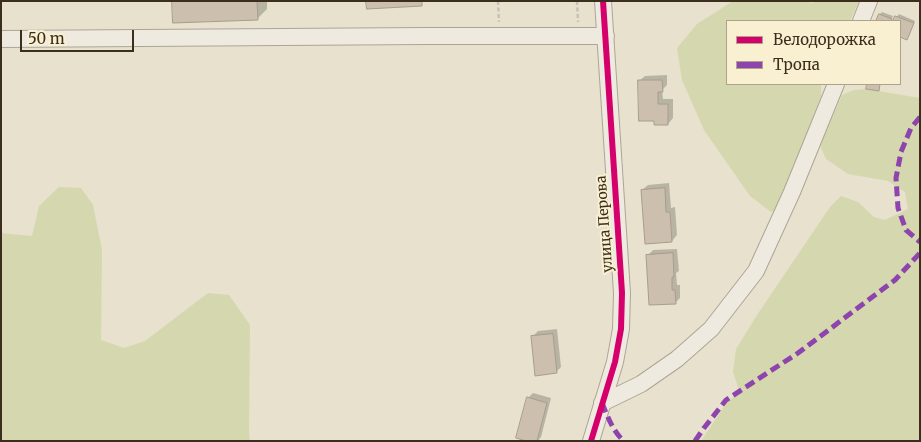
<!DOCTYPE html>
<meta charset="utf-8">
<style>
body{margin:0}
#map{position:relative;width:921px;height:442px;overflow:hidden;background:#e7e1cd;font-family:Merriweather,serif}
canvas{display:block}
.frame{position:absolute;inset:0;border:2px solid #3c2e1d;pointer-events:none}
.legend{position:absolute;left:726px;top:20px;width:175px;height:65px;box-sizing:border-box;background:#f9f0d2;border:1px solid #ada28a;margin:0;padding:6px 9px;list-style:none;font-size:15px;color:#3c2e1d}
.legend li{display:flex;align-items:center;gap:10px;height:25px}
.legend b{width:25px;border:1px solid #ada28a}
.scale{position:absolute;left:20px;top:30px;width:114px;height:22px;box-sizing:border-box;border:2px solid #3c2e1d;border-top:0;padding-left:6px;font-size:15px;line-height:18px;white-space:nowrap;color:#3c2e1d;-webkit-text-stroke:4px #f9f0d2;paint-order:stroke}
</style>
<div id="map">
<canvas width="921" height="442"></canvas>
<div class="frame"></div>
<ul class="legend">
<li><b style="height:6px;background:#d6006c"></b>Велодорожка</li>
<li><b style="height:6px;background:#8e44ad"></b>Тропа</li>
</ul>
<div class="scale">50 m</div>
</div>
<script>
const ctx = document.querySelector('canvas').getContext('2d');
ctx.lineJoin = 'round';
function fill(path, color) {
  ctx.fillStyle = color;
  ctx.fill(path, 'evenodd');
}
function trace(path, color, width, dash) {
  ctx.strokeStyle = color;
  ctx.lineWidth = width;
  ctx.lineCap = dash ? 'butt' : 'round';
  ctx.setLineDash(dash || []);
  ctx.stroke(path);
}
function write(font, color, halo, rows, align = 'center') {
  ctx.font = font + ' Merriweather,serif';
  ctx.lineWidth = 4;
  ctx.setLineDash([]);
  ctx.textBaseline = 'middle';
  ctx.strokeStyle = halo;
  ctx.fillStyle = color;
  for (const [text, x, y, turn = 0] of rows) {
    ctx.save();
    ctx.translate(x, y);
    ctx.rotate((+turn || 0) * Math.PI / 180);
    ctx.textAlign = isNaN(turn) ? turn : align;
    if (halo) ctx.strokeText(text, 0, 0);
    ctx.fillText(text, 0, 0);
    ctx.restore();
  }
}
fill(new Path2D(`
 M733,1h67l13,2 2,-2h44l-9,20h-123v63h94v12l-43,113 -7,3 -21,-16 -46,-66 -22,-50 -5,-32 20,-24z
 M866,89l54,9v343h-219l27,-40 12,-8 -7,-21 3,-23 21,-34 73,-108 11,-11 17,6 16,15 11,3 23,-11 -3,-17 -17,-11 -40,-7 -22,-15 -6,-14 22,-50 12,-5z
 M59,187l22,1 12,17 9,45 -1,90 23,8 21,-7 63,-48 21,2 21,30 -1,107 1,9h-249v-208l31,3 7,-30z`), '#d5d8ae');
fill(new Path2D(`
 M174,1h93v8l-10,10z
 M882,12l11,4 -2,5h-14l3,-7z
 M899,14l16,7 -6,15 -2,2 -7,-3v-14h-6z
 M667,75v10l-5,5 1,9h10v19l-5,6 -13,-4 -16,-39 6,-5z
 M669,183l2,25 4,-1 2,28 -5,6 -30,-51 6,-5z
 M677,249l2,22 -3,2 1,12h3v13l-5,5 -27,-48 5,-5z
 M557,329l4,38 -5,5 -23,-36 5,-5z
 M533,393l18,5 -10,39 -3,4h-7l-3,-43z`), '#0003');
const building = new Path2D(`
 M172,1h85l1,19 -85,3z
 M366,1h56v5l-55,3z
 M879,14l13,5 -1,2h-15z
 M895,16l19,7 -7,17 -7,-3v-16h-7z
 M638,80h24l1,12h-5v12h10v21h-14v-4h-15z
 M867,84h13l-1,7 -13,-2z
 M665,188l1,24h4l2,30 -27,2 -4,-54z
 M673,253l1,24h-2v13h3l1,14 -27,1 -3,-50z
 M553,334l4,39 -22,3 -4,-40z
 M527,397l20,6 -10,38h-11l-10,-3z`);
fill(building, '#ccbfad');
trace(building, '#a89c8c', 1);
const minor = new Path2D(`
 M861,21l8,-20
 M1,39l423,-3h182
 M602,403l39,-19 36,-25 34,-30 45,-58 36,-79 44,-108
 M591,441l24,-79 6,-33 1,-36 -19,-292`);
trace(minor, '#aca596', 18);
trace(new Path2D(`
 M498,1l1,21
 M577,1l1,21`), '#c7c2b6', 2.5, [4, 2.5]);
trace(minor, '#efeadf', 16);
trace(new Path2D(`
 M920,117l-9,11 -10,24 -5,26 2,30 8,22 14,12
 M602,403c5,12 11,29 22,38
 M695,441l9,-13 22,-28 72,-47 97,-73 25,-27`), '#8e44ad', 5, [10, 5]);
trace(new Path2D(`
 M591,441l24,-79 6,-33 1,-36 -19,-292`), '#d6006c', 6);
write('14px', '#3c2e1d', '#f9f0d2', [
 ["улица Перова",605,224,-94]
]);
</script>
